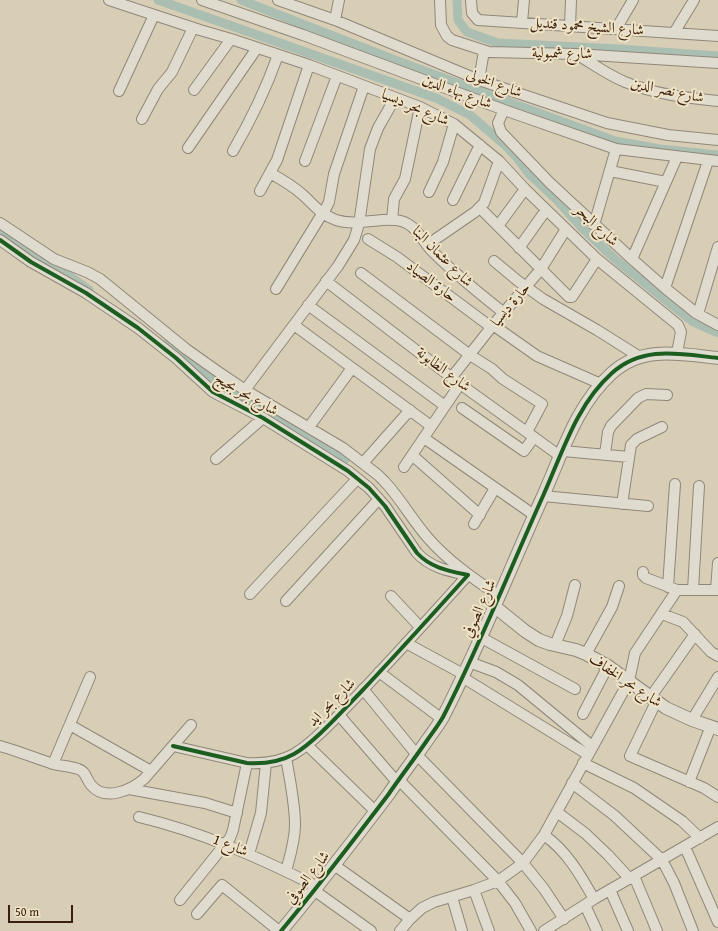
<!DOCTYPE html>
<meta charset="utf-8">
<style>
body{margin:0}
#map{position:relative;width:718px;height:931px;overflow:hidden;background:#d8ceb6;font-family:"Gentium Book Plus",serif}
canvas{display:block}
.scale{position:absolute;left:8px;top:905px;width:65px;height:18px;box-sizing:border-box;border:2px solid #3a1e10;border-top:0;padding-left:5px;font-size:12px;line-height:14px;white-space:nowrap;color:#3a1e10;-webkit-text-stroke:3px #efe3c6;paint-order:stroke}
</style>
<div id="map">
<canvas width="718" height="931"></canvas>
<div class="scale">50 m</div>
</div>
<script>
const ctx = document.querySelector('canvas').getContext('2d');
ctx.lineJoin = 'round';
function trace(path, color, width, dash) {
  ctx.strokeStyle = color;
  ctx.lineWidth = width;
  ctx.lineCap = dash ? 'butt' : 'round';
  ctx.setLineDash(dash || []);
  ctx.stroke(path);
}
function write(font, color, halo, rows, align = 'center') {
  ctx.font = font + ' "Gentium Book Plus",Amiri,serif';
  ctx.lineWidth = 4;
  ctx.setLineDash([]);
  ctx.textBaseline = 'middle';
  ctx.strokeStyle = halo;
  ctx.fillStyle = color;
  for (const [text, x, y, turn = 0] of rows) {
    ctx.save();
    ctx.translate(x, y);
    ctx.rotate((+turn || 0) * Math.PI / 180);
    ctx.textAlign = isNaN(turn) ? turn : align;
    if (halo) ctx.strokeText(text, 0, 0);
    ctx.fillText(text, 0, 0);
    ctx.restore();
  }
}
trace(new Path2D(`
 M158,0l278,98 34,17 35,30 13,14 11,15 28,26 26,29 33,31 77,62 25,11
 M241,0l159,62 215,79 45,8 58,6
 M457,0l1,20 9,12 31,11 121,6 99,7
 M0,232l58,36 31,22
 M165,344l20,14 32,26 129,75`), '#abbeb2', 9);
const minor = new Path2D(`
 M109,0l91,30 31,9 78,26 111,42 34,17 45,37 26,28 72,70 81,66 3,7 -4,21
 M202,0l101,35 204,76 109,38 102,12
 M278,0l57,20 144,60 128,43 61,12 50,5
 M440,0l1,25 6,11 5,4 37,12 87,2 142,9
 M471,0l1,13 6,7 240,16
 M335,20l4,-20
 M522,22l2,-22
 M570,26l1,-26
 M616,29l17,-29
 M674,33l20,-33
 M578,55c15,9 30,20 47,27 29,12 62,16 93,19
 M479,80l5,-29
 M194,90l37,-51
 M119,91l35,-76
 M504,110l-6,13 3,9 49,51 82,76 33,29 31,25 22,12
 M142,119l16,-30 14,-17 21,-44
 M188,148l69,-100
 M233,151c18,-31 33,-62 45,-96
 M305,161l32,-85
 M610,171l56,11
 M270,173c11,6 23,13 33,22 11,10 18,20 33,25 24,8 54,-7 72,4 12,7 16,20 26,29 22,22 46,41 70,60
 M260,191l17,-31 32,-95
 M429,192l14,-30 11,-38
 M453,200l27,-55
 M480,208l89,89h3l25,-38
 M323,214l6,-12 5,-28 30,-88
 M392,220l2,-21 11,-20 15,-72
 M0,223l54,36 33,13 13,7 86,70 31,22 28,19 98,58 35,27 7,7c16,17 27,38 43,56 20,23 46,41 71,58
 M594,225l22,-76
 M498,226l27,-37
 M368,239l29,18 94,70
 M0,240l31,22 55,31 52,35 38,30 37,34 50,26 85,53 21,17 16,18 32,47c14,15 32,18 51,22 -36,40 -72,80 -109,119 -18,18 -43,47 -65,60 -14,8 -30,10 -47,9l-74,-17
 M427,245l48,-33 9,-9 15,-42
 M519,248l27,-38
 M632,259l45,-102
 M494,261l24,20 25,18 54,31 43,27
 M361,273l109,82 22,14 11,10 39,25 -15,28
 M326,281l134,103 100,72
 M665,288l43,-127
 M276,289l46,-75
 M308,305l137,101
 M698,314l20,-67
 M294,325l137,101
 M493,325l44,31 64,28
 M452,377l41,-52 48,-56 25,-40
 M245,390l93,-124 16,-26 5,-16 11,-75 8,-21 17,-30
 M462,408l62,43 10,-14
 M309,427l43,-59
 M424,438l110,77
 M563,451l66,6
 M605,454l3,-22 3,-6 27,-28 8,-4 21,1
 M412,455l68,60
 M216,459l47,-41
 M363,463l47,-53
 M404,467l56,-83
 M543,496l105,10
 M622,504l9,-59 6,-6 25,-12
 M474,524l21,-36
 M643,572v3l3,3 31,12h41
 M668,587l7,-103
 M693,590l6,-104
 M716,590l2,-27
 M250,594l107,-115
 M391,596l29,31
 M286,601l93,-102
 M662,614l21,8 28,30 7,4
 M480,637l95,52
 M406,643l57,31
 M555,645l12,-29 8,-31
 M586,654l26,-47 7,-21
 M469,662l27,10 22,13 74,61
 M379,672l63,47
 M462,677l125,77
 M363,689l54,66 106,108 21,26 20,30
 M650,698l45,-64
 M656,702l-26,54 74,32 14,9
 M583,714l25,-48
 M339,715l58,67
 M692,720l26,-43
 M70,725l81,46
 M307,745l68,66
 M0,746c18,5 35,12 53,18 8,2 17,2 25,5 8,2 8,10 13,16 14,17 40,5 53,-6l47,-54
 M286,758c4,22 9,45 9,67 0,16 -5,31 -9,46
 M583,763l51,25 48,33 18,17
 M53,764l37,-87
 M399,780l99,101 17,22 16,28
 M689,782l22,-56
 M572,783l43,33 47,44 12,23 19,48
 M129,789l76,14 32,10
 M557,812l29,22 22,21 22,24
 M139,817c63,15 121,41 179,70
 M544,835c23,16 37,41 50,64
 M685,847l33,75
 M249,854l12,-41 5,-50
 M334,865l76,54
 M634,876l23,55
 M474,890l15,41
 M610,890l18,41
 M315,891l56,40
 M452,897l10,34
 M180,900l50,-62 3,-8 14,-67
 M585,905l12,26
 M197,914l25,-29 57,46
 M400,931l10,-12 12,-11 12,-6 40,-12 24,-9 25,-18 21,-28 85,-154 6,-28 42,-63
 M544,931l50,-32 124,-72`);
const tertiary = new Path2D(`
 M494,606l31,25 14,9 11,4 26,6 10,4 22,12 58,42 26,12 26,9
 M281,931c37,-44 72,-90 107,-136 13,-19 27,-37 40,-56 5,-7 11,-15 15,-22 37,-72 67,-148 100,-221 19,-42 33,-91 69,-123 31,-28 68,-19 106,-15`);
trace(minor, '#908778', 12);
trace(tertiary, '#908778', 14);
trace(minor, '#e0dbcf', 10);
trace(tertiary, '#e0dbcf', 12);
trace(new Path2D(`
 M0,240l31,22 55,31 52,35 38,30 37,34 50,26 85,53 21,17 16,18 32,47c14,15 32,18 51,22 -36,40 -72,80 -109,119 -18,18 -43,47 -65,60 -14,8 -30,10 -47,9l-74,-17
 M281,931c37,-44 72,-90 107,-136 13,-19 27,-37 40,-56 5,-7 11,-15 15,-22 37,-72 67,-148 100,-221 19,-42 33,-91 69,-123 31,-28 68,-19 106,-15`), '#1b5e20', 4);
write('15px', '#3a1e10', '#efe3c6', [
 ["شارع الشيخ محمود قنديل",587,27,4],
 ["شارع شمبولية",562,54,1],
 ["شارع الخولى",494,84,20],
 ["شارع نصر الدين",667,91,12],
 ["شارع بهاء الدين",457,92,21],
 ["شارع بحر ديسيا",415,108,23],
 ["شارع البحر",596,226,43],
 ["شارع عثمان البنا",442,257,45],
 ["حارة الصياد",431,282,37],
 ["حارة ديسيا",511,305,-50],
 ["شارع الطابونة",443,370,37],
 ["شارع بحر بجيج",246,395,30],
 ["شارع الصوفي",480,609,-66],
 ["شارع بحر الخفاف",625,681,34],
 ["شارع بحر ايد",332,703,-45],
 ["شارع 1",230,846,22],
 ["شارع الصوفي",308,878,-52]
]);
</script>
